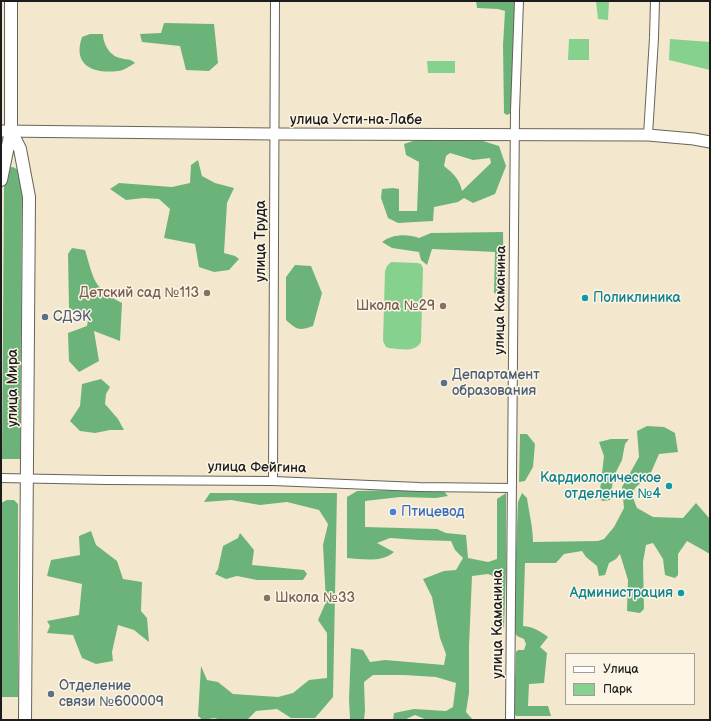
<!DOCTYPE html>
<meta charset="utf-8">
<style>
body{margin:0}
#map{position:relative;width:711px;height:721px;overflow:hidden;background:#f3e8cd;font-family:"Balsamiq Sans",sans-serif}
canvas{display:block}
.frame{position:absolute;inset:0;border:2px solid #1c1c1c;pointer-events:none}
.legend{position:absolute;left:565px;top:653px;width:130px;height:52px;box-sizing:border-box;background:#fcf5e5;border:1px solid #a29e95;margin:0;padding:5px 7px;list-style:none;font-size:12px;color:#1c1c1c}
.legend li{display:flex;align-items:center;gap:8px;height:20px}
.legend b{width:20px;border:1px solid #a29e95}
</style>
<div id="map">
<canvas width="711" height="721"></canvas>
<div class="frame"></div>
<ul class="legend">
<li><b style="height:5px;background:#fff"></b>Улица</li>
<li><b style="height:11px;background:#86d18e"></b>Парк</li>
</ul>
</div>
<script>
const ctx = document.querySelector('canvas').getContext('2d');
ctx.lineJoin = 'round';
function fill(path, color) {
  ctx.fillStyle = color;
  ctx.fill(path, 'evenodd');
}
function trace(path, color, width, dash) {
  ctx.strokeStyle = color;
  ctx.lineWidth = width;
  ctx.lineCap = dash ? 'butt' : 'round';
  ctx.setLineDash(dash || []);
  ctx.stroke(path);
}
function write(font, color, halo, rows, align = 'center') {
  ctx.font = font + ' "Balsamiq Sans",sans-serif';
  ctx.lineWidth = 3;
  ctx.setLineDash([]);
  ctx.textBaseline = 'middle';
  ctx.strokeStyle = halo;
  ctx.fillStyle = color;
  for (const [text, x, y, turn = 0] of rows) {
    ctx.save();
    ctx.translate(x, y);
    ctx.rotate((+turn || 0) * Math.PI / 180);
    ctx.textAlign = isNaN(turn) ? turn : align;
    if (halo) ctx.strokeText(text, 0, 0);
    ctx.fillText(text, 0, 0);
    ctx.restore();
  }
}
fill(new Path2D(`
 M596,1h13l-1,19 -10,-1z
 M569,39h20v21h-21z
 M670,39l40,3v28l-41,-10z
 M427,61h28v12h-27z
 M391,262l26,1 4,1 2,4 -2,74c-6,11 -21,7 -32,6l-3,-1 -3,-6 2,-70 2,-5z`), '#86d18e');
fill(new Path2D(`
 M476,1h39l-2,109 -2,3 -4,2 -3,-2 -1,-68 2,-34 -7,-2 -21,-1z
 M164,23l50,1 4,39 -9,8 -23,-1 -6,-24 -38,-4 -2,-8 21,-1z
 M90,34h13c0,10 7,22 17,24 6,2 10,0 15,5 -5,3 -12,8 -17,8 -24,3 -46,-5 -36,-34z
 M419,139l20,2 27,-2 17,2 16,5 7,20 -11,28 -22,9 -9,-5 -6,4 -24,5 -1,14 -35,2 -10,-5 -7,-20 1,-9 11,-1 6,1v22h18l2,-49 -13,-7 -2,-11zM450,153l23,7 17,-2 1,5 -29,28c-2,-11 -9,-18 -18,-25l2,-10z
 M198,160l4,16 13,7 19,5 -7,15 -3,50 11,3 4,3 -10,11 -15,2 -15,-5 -4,-23 -31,-6 6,-29 -11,-10 -15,-1 -18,2 -16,-11 9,-6 53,4 18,-4 1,-18z
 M13,167l5,3 4,19 -2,270h-18l2,-272 1,-15 3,-4z
 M503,232l1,61 -4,2 -6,-2 1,-41 -63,-3 -5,16 -6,-5 -2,-8 -27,-4 -10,-6c11,-8 25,-8 37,-4l12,-5z
 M72,248l13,2c9,30 8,38 37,53l-2,38 -26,-10 5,30 -20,11 -10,-11 -1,-28 19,-7 1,-6 -6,-5 -13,-7 -1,-54z
 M295,265l16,1 11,27 -9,33c-14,5 -16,4 -27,-6v-43z
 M101,379l9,8 -4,7 -1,10 13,15 6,11h-14l-15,3 -15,-2 -10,-10 10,-15 2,-22z
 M647,426l17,1 11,6 3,19 -19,2 -10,23 -12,9 -6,7 6,15 16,9 30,1 13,-15 14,16v35l-23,-13 -9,13v21l-3,3 -10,-3 -2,-16 -10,-16 -7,2 -3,17 1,47 -4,4 -13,-2 1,-31 -8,-26 -4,5 -7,4 -4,12 -6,1 -2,-10 -11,-9 -4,-6 -18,3 -8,9h-31l-2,63c11,1 17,5 25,11l-8,10 7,6 -3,30 -15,1 -1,22h20l3,10h-35l-2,-4 2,-60 2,-2h6l2,-6 -2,-5 -7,-3 -4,-6 5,-128 4,-9 5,5c2,15 6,29 6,44l65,-1 6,-2 10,-12 10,-19 -2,-21 17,-30 -2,-26z
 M520,434h7l8,10 -2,23 -8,14 -6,1z
 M611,439h18l-4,5 -3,16 -9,18 -2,19 -1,3 -7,1 -4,-2 5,-43 -5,-14z
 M442,489l6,7 -12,2 -36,-1 -35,4v26l72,2 9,4 20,2 2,23 20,4 9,-3v-60l9,-6v77l-2,58 -4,-10 1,-39 -13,-5 -16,2 -3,70v47l-3,19 7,8h-46l-12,-5 -11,5h-11l1,-7 20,-4 32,2 7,-4 3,-24 -20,-6 -32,-2h-31l-9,7 1,29 -1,8 -12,1 -2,-1 -1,-20 2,-51 12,2 7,12 15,-2 59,5 2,-11 -6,-16 -8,-41 -9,-18 21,-8 12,-1 7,-12 -8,-8 -4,-9 -33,-1 -28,-2 -13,5 17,9c-12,11 -32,7 -47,6v-61l10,-6z
 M210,493h127l-4,204 -18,21h-24l-14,-9 -21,2 -8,8 -27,1 -7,-2 -11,2 -5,-4 3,-50 6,14 11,2 15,12 45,3 15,-4 16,-13 18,-2v-45l-9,-13 8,-18 -3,-57 5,-21 -9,-14 -32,-8 -27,3 -29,-5 -27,2z
 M7,500h7l4,4v193h-17v-194z
 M91,531l5,14 21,16 6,18 19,3 -1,29 6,7 2,24 -15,-12 -16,-5 -6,27 1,9 -17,3 -14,-6 -9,-23 -26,-2 3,-7 -3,-5 32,-6 3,-31 -35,-8 4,-16 29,-5 -1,-19z
 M240,533l14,17 -2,15 52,5 3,4 -4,6h-46l-20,-4 -11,3 -11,-5 3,-5 5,-23 15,-8z`), '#6cb379');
const street = new Path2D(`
 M648,135l6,-97 1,-37
 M1,478l106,2 166,1 146,6 93,1
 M273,481l2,-480
 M510,720l5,-609 4,-110`);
const secondary = new Path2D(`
 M1,131l273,3 374,1 46,4 16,3`);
const primary = new Path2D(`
 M11,131l9,18 9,48 -4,523
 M1,180l10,-49v-130`);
trace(street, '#67635a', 10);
trace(secondary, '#67635a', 13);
trace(primary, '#67635a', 14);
trace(street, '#fff', 8);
trace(secondary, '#fff', 11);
trace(primary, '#fff', 12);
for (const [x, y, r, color] of [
 [207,293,4,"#8d6e63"],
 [585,298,4,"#0f9aa8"],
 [443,306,4,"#8d6e63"],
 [45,317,4,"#5c6f8a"],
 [444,383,4,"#5c6f8a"],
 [669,486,4,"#0f9aa8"],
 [393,512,4,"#3f7fe0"],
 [681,593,4,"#0f9aa8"],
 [267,598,4,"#8d6e63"],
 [51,694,4,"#5c6f8a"]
]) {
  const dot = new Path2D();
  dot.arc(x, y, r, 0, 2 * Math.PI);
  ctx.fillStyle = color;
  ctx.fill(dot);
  trace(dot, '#fcf5e5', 1.5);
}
write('14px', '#1c1c1c', '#fcf5e5', [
 ["улица Усти-на-Лабе",356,120],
 ["улица Труда",261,241,-90],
 ["улица Каманина",501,300,-89],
 ["улица Мира",13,388,-90],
 ["улица Фейгина",257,468,1],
 ["улица Каманина",498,624,-90]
]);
write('14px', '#785e54', '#fcf5e5', [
 ["Детский сад №113",199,293],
 ["Школа №29",435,306],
 ["Школа №33",275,598,"left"]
], 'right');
write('14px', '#0d838f', '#fcf5e5', [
 ["Поликлиника",593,298,"left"],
 ["Кардиологическое",661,478],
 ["отделение №4",661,494],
 ["Администрация",673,593]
], 'right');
write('14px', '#4e5e75', '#fcf5e5', [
 ["СДЭК",53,317],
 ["Департамент",452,375],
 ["образования",452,391],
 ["Отделение",59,686],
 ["связи №600009",59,702]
], 'left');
write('14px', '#366cbe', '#fcf5e5', [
 ["Птицевод",401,512]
], 'left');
</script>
